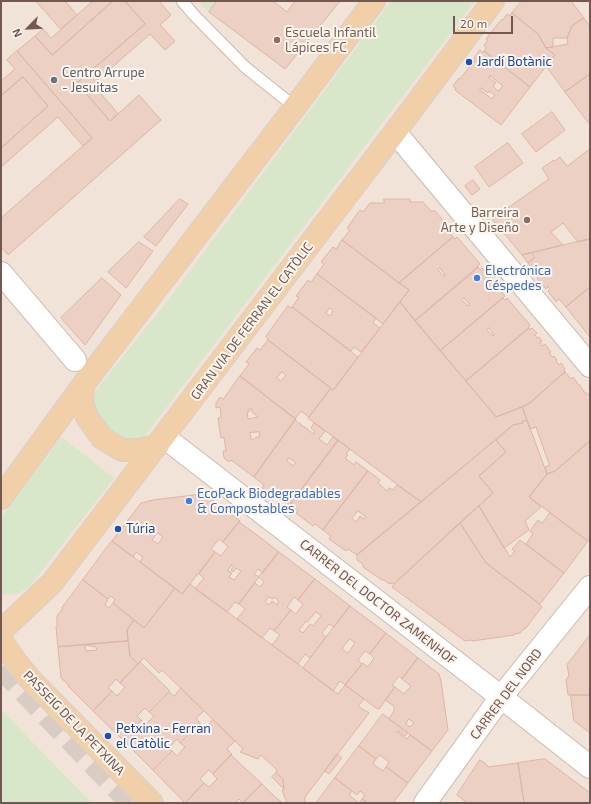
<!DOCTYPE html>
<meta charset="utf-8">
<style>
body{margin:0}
#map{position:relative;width:591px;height:804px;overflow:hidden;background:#faf2e9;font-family:"Exo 2",sans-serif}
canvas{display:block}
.frame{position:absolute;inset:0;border:2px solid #725850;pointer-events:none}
.north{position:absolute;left:8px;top:8px;width:40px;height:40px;-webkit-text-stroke:3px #fdf6ef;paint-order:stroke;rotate:246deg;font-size:11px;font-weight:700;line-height:16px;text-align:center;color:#725850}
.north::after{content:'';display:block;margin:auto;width:14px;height:18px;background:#725850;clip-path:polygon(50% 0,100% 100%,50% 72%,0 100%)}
.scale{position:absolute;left:453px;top:16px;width:60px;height:18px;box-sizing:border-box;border:2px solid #725850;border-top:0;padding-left:5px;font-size:12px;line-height:14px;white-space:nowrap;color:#725850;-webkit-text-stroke:3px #fdf6ef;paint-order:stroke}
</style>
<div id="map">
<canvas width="591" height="804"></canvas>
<div class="frame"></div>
<div class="north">N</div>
<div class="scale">20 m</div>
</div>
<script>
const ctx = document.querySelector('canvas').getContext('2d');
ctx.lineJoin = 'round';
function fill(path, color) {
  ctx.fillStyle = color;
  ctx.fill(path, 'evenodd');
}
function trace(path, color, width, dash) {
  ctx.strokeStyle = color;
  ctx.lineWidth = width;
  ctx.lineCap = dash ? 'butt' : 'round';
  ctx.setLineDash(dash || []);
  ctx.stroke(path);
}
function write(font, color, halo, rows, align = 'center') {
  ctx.font = font + ' "Exo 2",sans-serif';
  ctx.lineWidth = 4;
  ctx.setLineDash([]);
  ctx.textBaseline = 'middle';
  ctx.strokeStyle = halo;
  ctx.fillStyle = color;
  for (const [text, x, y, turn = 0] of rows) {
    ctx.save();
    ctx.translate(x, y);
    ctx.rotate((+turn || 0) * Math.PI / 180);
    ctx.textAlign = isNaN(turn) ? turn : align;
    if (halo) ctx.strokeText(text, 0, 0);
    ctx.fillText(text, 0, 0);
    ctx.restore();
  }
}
fill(new Path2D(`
 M1,1h589v802h-498l-91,-94z`), '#f1e3d8');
fill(new Path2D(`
 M198,1h19l-8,11z
 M391,1h84l-332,437 -4,2 -15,-1 -10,-4 -17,-16 -5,-19 2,-7 82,-103z
 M61,437l53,41 -84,108c-10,7 -17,10 -29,8v-76z
 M1,709l91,94h-91z`), '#d8e6c9');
const building = new Path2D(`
 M36,1h29l12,14 -16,14z
 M93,1h20l-61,54 -17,-19 8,-7 8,9z
 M113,1h12l20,23 -68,59 33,38 29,-26 22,25 -153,135 -7,-8v-29l91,-80 -75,-87 18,-15 17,19z
 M125,1h34l12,14 -11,10 15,16 -10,9 -15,-16 -57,50 25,30 -8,7 -33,-38 68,-59z
 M217,1h56l14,11 8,-11h45l-55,68 -76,-57z
 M522,1h49l13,17 -12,8 -5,12h-14v9l-7,1 -8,-14 -26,-21z
 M512,13l26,21 8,14 9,7 -25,32 -46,-36 2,-3 -2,-3 4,-5 -2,-1 6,-8 10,-12 1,1 4,-6 3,2z
 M584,18l5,7h1v49l-25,18 -19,-26 9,-11 -9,-7 22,-4 -1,-6 5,-12z
 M480,50l3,3 1,-2 46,36 -29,38 -46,-35 1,-2 -3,-2 6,-8 1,1 15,-19 -1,-1zM490,76l13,10 -5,5 -5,-5 3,-3 -7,-5zM481,88l7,5 1,-2 6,4 -3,4 -12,-9z
 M17,51l75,87 -9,8 -25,-29 -57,50v-19l47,-42 -25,-29 -22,19v-15l14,-12 -8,-9z
 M590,74v51l-25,-33z
 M23,77l25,29 -47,42v-52z
 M552,112l13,18 -29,22 -14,-18z
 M508,143l15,20 -34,24 -14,-20z
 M590,149v90l-12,3 -15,-19 -12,9 12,13 -41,10 -30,-36 57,-40 -7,-11 12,-8 1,1 5,-4 7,9z
 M473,180l7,9 -8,6 -7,-9z
 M180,199l8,5 -32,42 -12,-9z
 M384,199h26v3h13l9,10 2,-2 15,17 -3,2 7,8 -54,46 -57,-43 8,-10 -3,-2 13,-18 3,2 7,-9h14z
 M453,237l2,2 2,-2 23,27 -3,2 1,1 -6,6 -57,48 -15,-19 9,-12 -10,-7zM440,268l5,7 -2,1 -5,-6z
 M590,239v48l-24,20 -7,-8 -3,3 -8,-11 2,-2 -1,-1 -1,-2 -2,3 -9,-11 2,-2 -11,-13 7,-6 -4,-4z
 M342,240l67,50 -26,34 -66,-50 7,-10 -3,-2 12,-15 3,2z
 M139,242l14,9 -27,37 -18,-16z
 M531,253l4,4 -7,6 -6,-8z
 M478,267l2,3 2,-2 6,7 17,21 -8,7 -57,48 -25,-30zM464,298l6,7 -2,1 -6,-6z
 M317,274l59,44 -3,5 7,5 -19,24 -7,-5 -3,4 -59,-44 7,-10 -3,-1 12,-16 3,2zM330,308l3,3 -3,5 -4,-3z
 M102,278l19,17 -36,50 -24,-27z
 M590,287v50l-24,-30z
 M503,298l2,2 2,-2 17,20 6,7 -2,3h1l-63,53 -26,-30zM489,328l5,7 -1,1 -6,-6z
 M400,302l96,115 26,-10 5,13 -5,2 1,1 -10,2 -92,77 -113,-84 23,-30 2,2z
 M288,306l3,2 1,-1 66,50 -25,33 -60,-46 -5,-4v-1l-2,-2z
 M529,328l1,2 2,-2 5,5 -2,2 2,3 2,-1 3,4 -2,1 3,4 2,-2 6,8 -2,1 4,4 1,-1 3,4 -1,1 3,4 2,-2 4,6 -1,1 1,2 -38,33 -31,12 -30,-36z
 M268,340l63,48 -22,29 -8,-6 -6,8 -55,-43 9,-12 -3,-2 11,-14 3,2zM282,372l4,3 -5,6 -4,-3z
 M565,372l6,7 2,-2 6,8h1l4,7h1l5,4v45l-35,30 -8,3 -2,-7 5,-2 -2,-4 -12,-34 -6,2 -8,-22 8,-4z
 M240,376l56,43 -42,58 -23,-17 -2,2 -5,-4 -1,-7h3l-2,-14 -3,1 -3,-20 3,-1 -1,-10 -4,1v-5l4,-6 3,2zM252,409v3l6,5 -10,2 -1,-7h2v-2zM259,432l1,5h-4l-3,3 -2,-1 -1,-6z
 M295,420l19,14 1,-2 -4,-4 3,-5 11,8 -6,8 8,6 6,-8 5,4 -48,64 -11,-8 -2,2 -15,-11 2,-3 -10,-8zM289,458l7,5 -3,3 -6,-5z
 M527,420l20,54 -18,23 12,10 -16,14 4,9 -25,18 -25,-42 14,-13 -14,-17 27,-24 -10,-12 17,-15 10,-2 -1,-1z
 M338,440l12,9 -4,5 2,1 -3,3 9,7 2,-3 12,9 -45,59 -8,-6 -2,2 -17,-13 2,-2 -8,-6zM325,485l8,7 -2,2 -4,-3 -4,6 -5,-4z
 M496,440l10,12 -27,24 14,17 -99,91 -2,-1 -1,1 -3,-1 -4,-3h-2l-19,-13v-3l-6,-4v-5z
 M590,441v100l-2,-1v1l-59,-44 18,-23 8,-3z
 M368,471l12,9 -2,3 9,8 2,-3 4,2 4,-5 24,17 -64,53 -9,-6 -2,2 -7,-5 -10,-7 2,-3 -8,-6zM358,511l8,6 -2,2 -4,-3 -4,6 -4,-3z
 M202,494h2l7,5 29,22 -17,21 -4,-3 -8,10 4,3 -33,42 -42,-32 3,-5 -7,-5 -3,5 -21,-16 29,-38 12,-3zM158,533l5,4 -5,7 -6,-4z
 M479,506l31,51 5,-6 -3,-2 8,-9 44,33 -24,31 -54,-41 -26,-40z
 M550,513l38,28 -24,32 -38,-29 7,-10 -3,-3 8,-11 4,3z
 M239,522l18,13 22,17 -16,21 -5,-4 -4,5 5,3 -21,27 -3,-2 -8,10 -32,-23 9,-11 -5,-4 16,-22 6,4 7,-9 -5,-5zM232,565l2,1 -3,4 2,2 3,-4 5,3 -7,9 -5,-3 3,-4 -4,-2z
 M460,523l26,40 45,34 11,10 -17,22h-2l-3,4 -6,1v1l-20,3 -22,3v-1l-7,1 -73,-54 2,-3z
 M112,541l63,47 -31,40 -31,-25 2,-3 -4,-4 -3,3 -25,-19z
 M279,552l36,27 -17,21 -4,-3 -7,10 4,3 -17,21 -4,-3 -8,10 -25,-19 8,-10 -6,-5 16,-21 5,4 4,-5 -5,-5zM269,597l4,2 1,-2 5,4 -2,4 -5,-4 -3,4 -4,-3z
 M315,579l35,27 -16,21 -5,-3 -7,9 4,4 -16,21 -5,-4 -7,10 -26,-19 8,-10 -6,-4 17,-21 5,4 7,-10 -5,-4zM316,612l5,4 -8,10 -3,-2 -7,9 -4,-3 7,-9 1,1z
 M83,580l25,19 -3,6 4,3 4,-5 21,17 -7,10 1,11 -70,6 -2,-20h1v-11l6,-8h-1z
 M190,584l148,110 7,-9 19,14 -6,7 11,7 -64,84v6h-18l-5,-13 2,-1 -1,-10 -7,-6 1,-3 -16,-15 -3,4 -18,-7 3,-3 -81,-79 -3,3 -15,-15 -6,6 -8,-8 -3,-26 7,-10 10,8 31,-40 7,6z
 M350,606l36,27 -16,21 -5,-3 -7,9 4,4 -17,21 -5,-4 -7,10 -30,-23zM350,639l5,4 -7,10 -6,-4z
 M386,633l32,25 -16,21 -3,-3 -7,9 3,2 -16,22 -3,-1 -31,-23 18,-22 5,4 6,-9 -4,-4z
 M590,635v60h-22l-2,-16 3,-3 -2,-11z
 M128,641l2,15 8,8 -18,19 -4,-4 -8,9 4,3 -19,20 -25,-25 1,-1 -8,-7 -3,-31zM85,645l11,2 1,3 -11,1z
 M418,658l21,16 2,7 7,49 -16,21 -43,-32 5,-8v-5l-9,-6 10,-13 9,7 7,-8 -9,-7zM409,719l5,4 -4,4 -4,-3z
 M140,662l30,29 -21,21 -4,-4 -8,8 4,4 -19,19 -29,-28 19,-20 5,5 8,-9 -5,-4z
 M181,688l23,23 -8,7 4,5 -20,20 -3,-4 -8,9 3,3 -19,19 -31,-31 19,-19 5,4 8,-8 -5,-4 20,-20 5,4z
 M571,695h19v38l-16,-12z
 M383,714l25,19 -3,3 -7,-5 -1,1 10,7 3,-4 22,16 -24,32 -22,-16 3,-5 -9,-7 -4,4 -17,-13z
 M213,720l22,21 -8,8 5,5 -19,20 -4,-4 -9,9 4,4 -19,20 -32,-33 19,-19 5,5 8,-9 -5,-4 20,-20 5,5z
 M359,746l17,13 -3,5 10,7 3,-4 22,16 -15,20h-25l-6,-4 3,-4 -5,-4 -3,4 -22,-17z
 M337,754l5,4 -13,16 -4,-3z
 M231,755l31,29 -19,19 -4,-4 -4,4h-50l19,-20 5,4 8,-8 -4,-5z
 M545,759l45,34v10h-66l-6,-40z
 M480,760l5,3 3,4 30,-4 6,40h-57l-10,-8z
 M276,773l7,6 1,10 -12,-12z
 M335,778l17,13 -3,4 10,8 3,-4 6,4h-52z
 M262,784l13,13 8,6h-40z`);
fill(building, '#ecd0c4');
trace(building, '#ddb6a6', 1);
trace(new Path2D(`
 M1,668l114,119 17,16`), '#d8ccc3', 22, [22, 11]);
const lane = new Path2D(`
 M182,1l12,14 51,52 50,40`);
const street = new Path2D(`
 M395,132l195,234
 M1,273l74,87
 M164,437l337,260 89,70
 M425,803l76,-106 89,-110`);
const primary = new Path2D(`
 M83,385l-1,16 5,16 15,21 20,12h17l19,-5
 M1,498l82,-113 212,-278 79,-106
 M1,631l51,-48 343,-451 98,-131
 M1,640l15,22 14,17 122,124`);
trace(lane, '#cbb9b0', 13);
trace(street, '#cbb9b0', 24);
trace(primary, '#d8d0ce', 24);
trace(lane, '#fff', 11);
trace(street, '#fff', 22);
trace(primary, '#f1cfa9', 22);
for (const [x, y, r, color] of [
 [277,40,4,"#8d6e63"],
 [469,62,4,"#1a4fb4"],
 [54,80,4,"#6b7280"],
 [527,220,4,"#8d6e63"],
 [477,278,4,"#3f7fe0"],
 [189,501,4,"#3f7fe0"],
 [118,529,4,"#1a4fb4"],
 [108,736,4,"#1a4fb4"]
]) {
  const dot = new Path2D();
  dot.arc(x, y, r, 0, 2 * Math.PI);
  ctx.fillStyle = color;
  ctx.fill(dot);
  trace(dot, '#fdf6ef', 1.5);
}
write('13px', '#785e54', '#fdf6ef', [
 ["Escuela Infantil",285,33],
 ["Lápices FC",285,48],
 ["Barreira",519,213,"right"],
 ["Arte y Diseño",519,228,"right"]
], 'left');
write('13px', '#164399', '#fdf6ef', [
 ["Jardí Botànic",477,62],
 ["Túria",126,529],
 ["Petxina - Ferran",116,729],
 ["el Catòlic",116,744]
], 'left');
write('13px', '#5b616d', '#fdf6ef', [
 ["Centro Arrupe",62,73],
 ["- Jesuitas",62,88]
], 'left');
write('13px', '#366cbe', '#fdf6ef', [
 ["Electrónica",485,271],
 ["Céspedes",485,286],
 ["EcoPack Biodegradables",197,494],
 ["& Compostables",197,509]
], 'left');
write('13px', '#725850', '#fdf6ef', [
 ["GRAN VIA DE FERRAN EL CATÒLIC",252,321,-53],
 ["CARRER DEL DOCTOR ZAMENHOF",378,602,38],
 ["CARRER DEL NORD",506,694,-53],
 ["PASSEIG DE LA PETXINA",74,723,46]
]);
</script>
